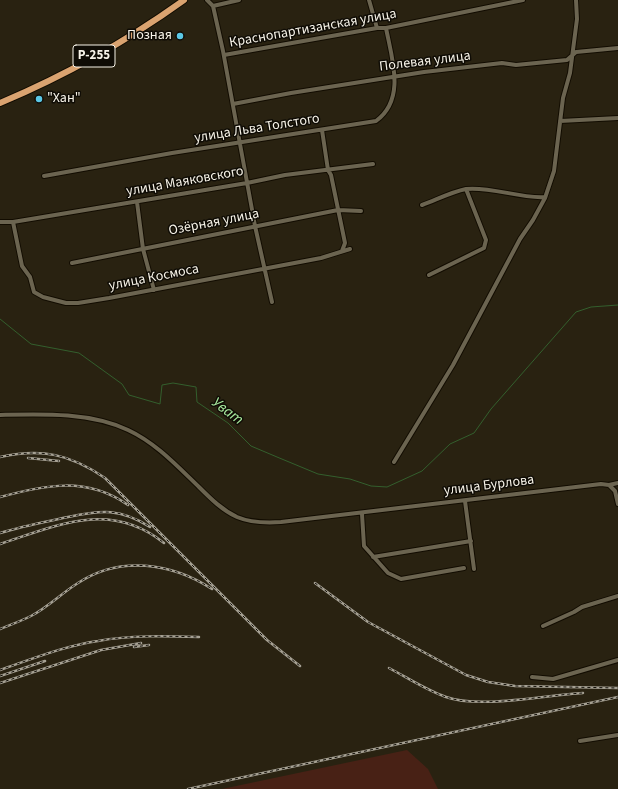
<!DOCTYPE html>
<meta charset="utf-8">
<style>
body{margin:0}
canvas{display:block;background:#292211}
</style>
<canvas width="618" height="789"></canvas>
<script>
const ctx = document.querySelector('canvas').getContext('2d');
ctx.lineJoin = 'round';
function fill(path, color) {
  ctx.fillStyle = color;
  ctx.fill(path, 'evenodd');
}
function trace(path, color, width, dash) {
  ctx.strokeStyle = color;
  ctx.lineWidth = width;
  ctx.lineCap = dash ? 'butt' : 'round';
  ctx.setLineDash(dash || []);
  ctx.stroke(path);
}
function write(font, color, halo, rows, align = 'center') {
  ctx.font = font + ' "Source Sans 3",sans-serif';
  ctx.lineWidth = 3;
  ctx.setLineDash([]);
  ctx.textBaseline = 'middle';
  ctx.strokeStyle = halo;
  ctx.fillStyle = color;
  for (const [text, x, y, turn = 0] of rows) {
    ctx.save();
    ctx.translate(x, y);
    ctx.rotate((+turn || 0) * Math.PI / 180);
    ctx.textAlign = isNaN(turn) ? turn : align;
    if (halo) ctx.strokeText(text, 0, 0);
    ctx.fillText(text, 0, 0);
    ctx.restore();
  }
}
fill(new Path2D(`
 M407,750l21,19 10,20h-216z`), '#482115');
trace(new Path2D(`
 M0,319l31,25 48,9 43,31 7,11 31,9 2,-19 11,-2 23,4 1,15 31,21 23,23 26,11 41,17 32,5 21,7 16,1 35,-16 28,-27 24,-11 17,-24 85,-97 15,-5 27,-2`), '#335f2d', 1);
const minor = new Path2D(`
 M207,0l6,6 10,45 32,175 17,76
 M369,0l8,28
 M213,6l26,-6
 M224,55l153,-27h9l137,-28
 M233,104l58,-11 133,-21 78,-9 14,2 51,-5 9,-8 42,-4
 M560,121l58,-3
 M322,130l6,40 3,5 14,68 -3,8
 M44,176l128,-23 204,-32c30,-22 16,-62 10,-93
 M137,202l6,47 11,41
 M422,205c14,-5 29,-13 44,-16 24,-3 55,10 79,8
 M0,222h13l234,-39 38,-8 88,-11
 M13,222l9,44 8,11 4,15 9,5 23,6h12l31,-5 212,-40 29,-9
 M72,263l266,-53 23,1
 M429,275l55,-27 2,-8 -20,-51
 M0,415c42,-1 89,-3 128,15 28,13 49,36 71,57 12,12 23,23 38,30 14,6 29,6 44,5l320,-38 8,1 9,-2
 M394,462l59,-97 67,-126 13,-19 12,-22 9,-27 9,-73 7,-25 7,-54 -1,-19
 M609,485l6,6 3,13
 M465,501l9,68
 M362,514l2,32 24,27 13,6 63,-11
 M373,557l98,-16
 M543,626l31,-14 8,-5 36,-11
 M532,677l21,2 65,-19
 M580,741l38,-6`);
const highway = new Path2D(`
 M0,103c64,-27 127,-62 184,-103`);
trace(minor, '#120c00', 6);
trace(highway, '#120c00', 8);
trace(minor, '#6b6450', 4);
trace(highway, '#daa370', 6);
const rail = new Path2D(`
 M0,457c42,-9 70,-3 105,21l162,162 33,26
 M28,458l31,3
 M0,497c47,-12 86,-21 128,8
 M0,533c23,-7 45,-11 68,-16 34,-7 52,-9 82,10
 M0,544c58,-19 110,-44 164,-1
 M315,583l53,39 98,53 22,7 27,4 103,2
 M0,629c10,-4 21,-8 31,-13 17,-9 31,-23 47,-33 42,-28 94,-20 134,6
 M134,647l15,-2
 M389,668c19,10 37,22 57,29 34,12 99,-2 137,-4
 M0,670c32,-11 64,-24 98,-29 32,-6 68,-5 101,-4
 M0,676l45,-15
 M0,683l101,-33 40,-7
 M188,789l430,-92`);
trace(rail, '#a6a194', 2.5);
trace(rail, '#0f0c05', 1, [3]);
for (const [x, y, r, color] of [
 [180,36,4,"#5bc8e6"],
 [39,99,4,"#5bc8e6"]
]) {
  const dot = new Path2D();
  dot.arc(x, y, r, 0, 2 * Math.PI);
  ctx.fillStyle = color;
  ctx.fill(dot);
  trace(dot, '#0f0c05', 1.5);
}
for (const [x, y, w] of [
 [94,56,42]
]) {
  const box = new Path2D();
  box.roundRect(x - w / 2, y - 11, w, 22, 3);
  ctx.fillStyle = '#0f0c05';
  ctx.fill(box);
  trace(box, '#f7f3e8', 1);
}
write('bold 13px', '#f7f3e8', null, [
 ["Р-255",94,56]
]);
write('14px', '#f7f3e8', '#0f0c05', [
 ["Краснопартизанская улица",313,29,-10],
 ["Полевая улица",425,62,-7],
 ["улица Льва Толстого",257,129,-9],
 ["улица Маяковского",185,182,-10],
 ["Озёрная улица",214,223,-11],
 ["улица Космоса",154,278,-11],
 ["улица Бурлова",489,486,-7]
]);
write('14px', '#f7f3e8', '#0f0c05', [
 ["Позная",172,36],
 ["\"Хан\"",47,99,"left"]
], 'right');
write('italic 15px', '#a9eb9f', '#0f0c05', [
 ["Уват",227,412,37]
]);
</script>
